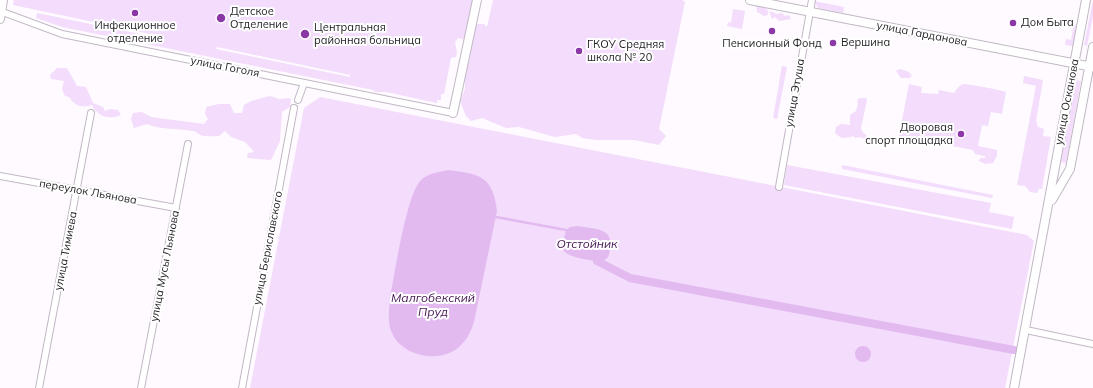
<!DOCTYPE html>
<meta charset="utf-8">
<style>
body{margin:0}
canvas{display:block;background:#fefaff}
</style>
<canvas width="1093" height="388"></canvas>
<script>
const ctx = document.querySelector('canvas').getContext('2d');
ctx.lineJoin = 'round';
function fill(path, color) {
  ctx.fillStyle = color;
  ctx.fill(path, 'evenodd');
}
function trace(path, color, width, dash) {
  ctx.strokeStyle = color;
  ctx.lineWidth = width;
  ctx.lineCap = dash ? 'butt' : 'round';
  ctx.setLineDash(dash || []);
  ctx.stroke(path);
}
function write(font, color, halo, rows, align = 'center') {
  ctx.font = font + ' Mulish,sans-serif';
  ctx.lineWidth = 4;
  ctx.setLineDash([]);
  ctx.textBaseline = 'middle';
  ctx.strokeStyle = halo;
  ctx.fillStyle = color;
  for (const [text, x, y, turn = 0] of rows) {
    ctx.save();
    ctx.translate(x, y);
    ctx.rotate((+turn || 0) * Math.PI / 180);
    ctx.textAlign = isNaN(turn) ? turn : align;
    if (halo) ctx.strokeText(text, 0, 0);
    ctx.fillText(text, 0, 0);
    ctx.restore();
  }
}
fill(new Path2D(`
 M14,0h460l-8,40 -8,-2 -3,4 2,11 -1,4 -5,1 -7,36h-3v6h-4v3l-51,-11h-11l-2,-2 -311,-63 -26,-9 1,-5 117,24 1,-2 -142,-30zM217,47l133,28v2l-134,-28z
 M493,0h189l3,2 -26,127 7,7 -7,9 -25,-5h-38l-14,-2 -6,-4 -21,3 -36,-10 -13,1 -24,-10 -11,3 -5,-5 -6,-15 5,-12v-20l4,-7 7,-38h8l3,3z
 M1093,0v16l-6,30 -3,-1z
 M814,1l30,6 -1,6 -25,-5z
 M756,4c7,2 13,3 12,11l-4,1 -7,-4z
 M733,9l12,2 -3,18 -15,-3 1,-4 3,1z
 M769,11l8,3 5,-1 3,3 4,-1 2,4 -12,2 -4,-4 -3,2z
 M1074,24l3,1 -4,21 -8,-1 1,-6 5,1z
 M782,66l5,1 -10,52 -4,-1z
 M57,68h10l10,18 9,1 7,16 10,4 2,4 5,-2 8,1 3,5c-13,5 -23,2 -29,-10 -11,3 -17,1 -23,-8l-4,-1 -3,-7 2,-8 -13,-2 -1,-4z
 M900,69l9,3 3,4 -3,2h-8l-5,-7z
 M1024,76l19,4 -7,41 2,6 6,2 -1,7 8,1 -9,52h-3l-2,4 -7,-1 -5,-6 -8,-1 19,-99 -13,-3z
 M1076,80l5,1 -15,82 -5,-1z
 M909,84l13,3 -1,6 17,1 1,-4 15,3c3,-4 5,-8 10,-9 3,0 38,6 42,8l-4,22 -11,-2 -3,14 -6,-1 -4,21 19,4v6l-4,7 -8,1 -6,-3 1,-3h5v-2l-10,-2 -2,-4 -74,-14z
 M270,96l9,3 12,-1 -1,9 -8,5 -2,29 -9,19 -24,-2 1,-5 6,-1 -9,-10 -14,-5 -6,-6 -6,5c-5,0 -14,1 -19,-1 -3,-2 -4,-4 -8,-4 -16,-3 -31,-1 -45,-7l-13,4 -3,-9 2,-6 9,-1 9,5 53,7 4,-5 -3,-5 1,-7 13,-3h11l4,9h8l2,-8 7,-4z
 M320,97l707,138 7,6 -29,147h-755l54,-280z
 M859,98h7l1,2 -6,28 1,3 5,5 -2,3 -6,-2 -4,1 -1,-2c-8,2 -13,4 -19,-3l1,-6 5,-3 9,1v-10l6,-4 2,-7 -1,-3z
 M787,165l204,38 -2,9 25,5 -2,12 -228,-44z
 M842,165l151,30 -1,3 -150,-29z`), '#f3dcfc');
fill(new Path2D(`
 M448,170c32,4 45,6 49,41l-23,111c-3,9 -7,18 -14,24 -18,18 -56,11 -67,-11 -6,-10 -4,-25 -3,-37 5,-23 16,-105 32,-119 8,-6 17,-7 26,-9z
 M577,226c16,3 38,1 33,24 -1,4 -1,8 -6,10 -6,3 -37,-3 -40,-9 -3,-6 1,-15 2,-21l4,-3z
 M855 354a8 8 0 1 1 16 0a8 8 0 1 1-16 0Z`), '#e2baf0');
trace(new Path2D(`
 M496,217l70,13`), '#e2baf0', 2.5);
trace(new Path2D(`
 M597,261l33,17 384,72`), '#e2baf0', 8);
const minor = new Path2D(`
 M0,11l62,23 391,79
 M298,100l6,-17
 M0,176l176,32
 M779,187l33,-187
 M1026,330l67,14
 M39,388l52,-275
 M141,388l47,-244
 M242,388l52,-280`);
const tertiary = new Path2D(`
 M750,0l343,67
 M0,19l3,-19
 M453,113l24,-113
 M1052,200l18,-31 23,-122
 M1014,388l72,-388`);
trace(minor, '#c1b8c4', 8);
trace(tertiary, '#c1b8c4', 10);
trace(minor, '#fff', 6);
trace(tertiary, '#fff', 8);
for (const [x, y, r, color] of [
 [135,13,4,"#8b37a6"],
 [221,18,5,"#8b37a6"],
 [1013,23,4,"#8b37a6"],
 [772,31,4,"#8b37a6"],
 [305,34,5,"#8b37a6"],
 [833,43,4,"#8b37a6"],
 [579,51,4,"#8b37a6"],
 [961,134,4,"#8b37a6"]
]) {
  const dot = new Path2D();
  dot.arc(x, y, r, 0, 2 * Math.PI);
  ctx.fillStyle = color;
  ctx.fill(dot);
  trace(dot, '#fff', 1.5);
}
write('11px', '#1f1c21', '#fff', [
 ["Детское",230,12],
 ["Отделение",230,25],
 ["Дом Быта",1021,23],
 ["Инфекционное",135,26,"center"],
 ["отделение",135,39,"center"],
 ["Центральная",314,28],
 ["районная больница",314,41],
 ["Вершина",841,43],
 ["Пенсионный Фонд",772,44,"center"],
 ["ГКОУ Средняя",587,45],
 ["школа № 20",587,58],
 ["Дворовая",953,128,"right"],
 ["спорт площадка",953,141,"right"]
], 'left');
write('11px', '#1f1c21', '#fff', [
 ["улица Гарданова",922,34,11],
 ["улица Гоголя",225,67,11],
 ["улица Этуша",795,93,-80],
 ["улица Осканова",1067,102,-79],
 ["переулок Льянова",88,192,10],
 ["улица Бериславского",268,248,-79],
 ["улица Тимиева",66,251,-79],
 ["улица Мусы Льянова",165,266,-79]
]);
write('italic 12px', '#441453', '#fff', [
 ["Отстойник",587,244],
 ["Малгобекский",433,298],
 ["Пруд",433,312]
]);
</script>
